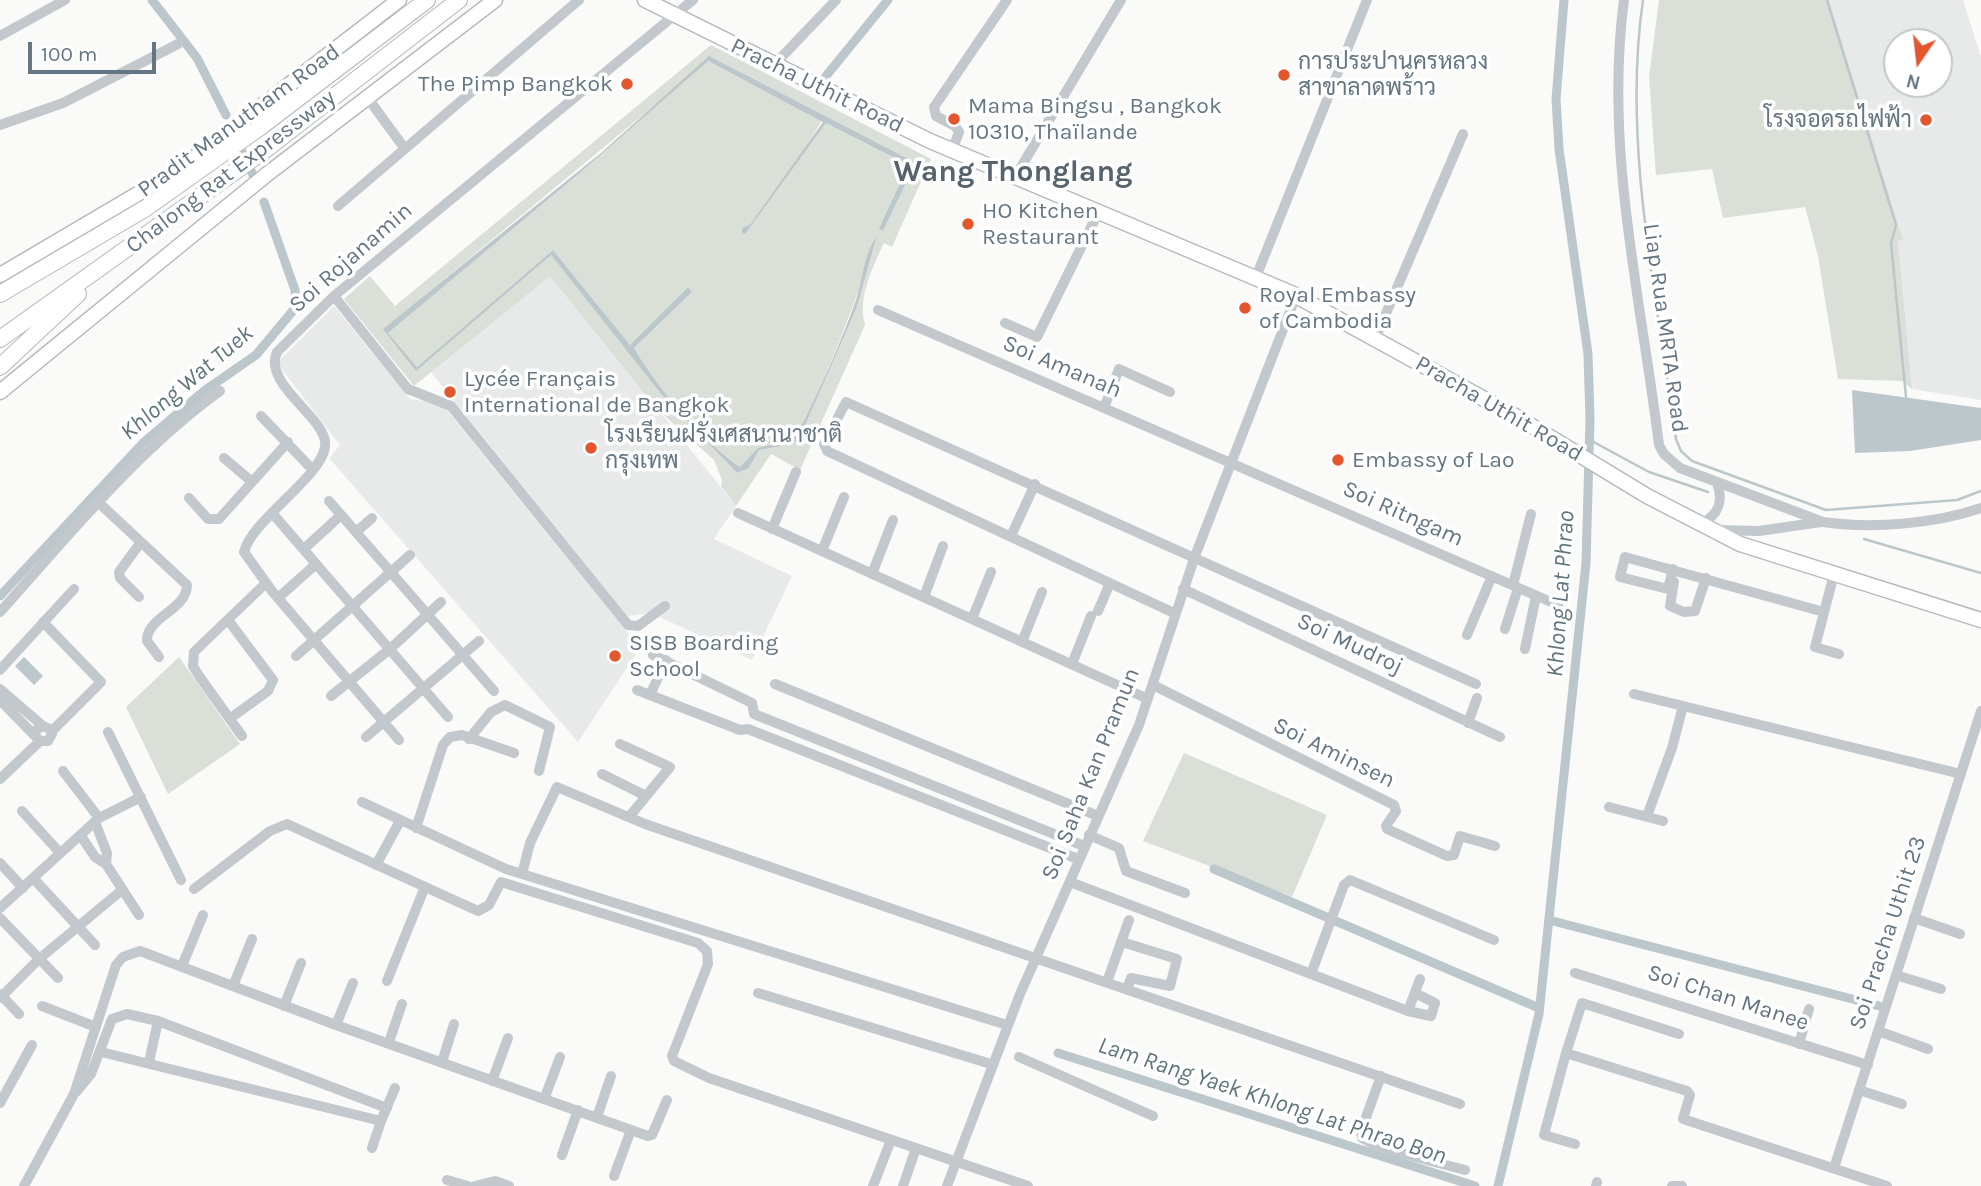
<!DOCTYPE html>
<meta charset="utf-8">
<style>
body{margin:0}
#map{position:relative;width:1981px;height:1186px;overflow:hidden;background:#fafaf8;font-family:Karla,sans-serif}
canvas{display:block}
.north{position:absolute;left:1883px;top:28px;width:70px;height:70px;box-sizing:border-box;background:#fff;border:2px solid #c1c8cd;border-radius:50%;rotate:194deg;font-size:19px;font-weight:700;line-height:28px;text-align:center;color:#657683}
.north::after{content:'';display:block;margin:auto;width:24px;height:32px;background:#e4572e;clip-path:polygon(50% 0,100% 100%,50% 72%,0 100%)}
.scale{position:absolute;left:28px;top:42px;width:128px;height:32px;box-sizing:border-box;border:4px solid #657683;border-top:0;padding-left:9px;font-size:21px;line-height:24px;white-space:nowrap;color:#657683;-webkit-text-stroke:5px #fff;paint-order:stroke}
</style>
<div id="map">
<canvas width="1981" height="1186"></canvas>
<div class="north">N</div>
<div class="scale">100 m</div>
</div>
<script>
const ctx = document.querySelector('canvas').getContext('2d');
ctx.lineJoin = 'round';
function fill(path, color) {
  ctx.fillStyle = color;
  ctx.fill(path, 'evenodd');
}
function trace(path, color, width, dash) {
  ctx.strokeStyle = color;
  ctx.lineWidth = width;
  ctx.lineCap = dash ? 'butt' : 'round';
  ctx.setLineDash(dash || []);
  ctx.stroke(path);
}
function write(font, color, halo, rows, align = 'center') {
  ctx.font = font + ' Karla,Sarabun,sans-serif';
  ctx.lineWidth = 7;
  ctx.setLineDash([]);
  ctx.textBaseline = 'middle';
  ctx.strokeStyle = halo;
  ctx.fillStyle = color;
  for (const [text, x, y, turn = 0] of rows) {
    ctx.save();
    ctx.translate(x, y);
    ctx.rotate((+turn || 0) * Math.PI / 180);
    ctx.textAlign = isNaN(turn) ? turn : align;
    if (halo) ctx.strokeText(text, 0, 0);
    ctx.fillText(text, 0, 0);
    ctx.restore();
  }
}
fill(new Path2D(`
 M1829,0h134l18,57v343l-69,-11 -14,-148 4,-2zM1897,42h42v42h-42z
 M550,275l186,231 -22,33 78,37 -40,84 -101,-47 -24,3 -196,-244z
 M334,306l76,93 32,5 198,244 -62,94 -249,-284 11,-13 -63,-82z`), '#e8e9e9');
fill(new Path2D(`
 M1659,0h170l74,240 -5,1 14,148 -10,-8 -64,-2 -20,-123 -13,-49 -82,11 -11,-49 -56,6 -7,-98z
 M711,45l220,114 -39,88 -8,-4c-11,24 -27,55 -19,82l-65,145 -29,-16 -35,52 -15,-20 1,-6 -8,-20 -56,-50 -108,-134 -136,110 -70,-87 26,-23 25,30zM715,59l197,106 -1,8 -28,58 -3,-6 29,-56 -2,-7 -81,-39 -29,39 25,-42 -115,-59 -126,111 -193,161 29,34 136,-117 77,95 58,-58 4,5 -58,56c22,40 69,92 106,119 8,-6 13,-14 21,-19 13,-7 26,-4 37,-15 32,-64 57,-129 79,-196l-20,70 -57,130 -7,7 -34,6 -10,18 -12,5 -76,-79 -110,-139 -135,115 -32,-41 312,-258 8,-11z
 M179,657l61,87 -72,50 -42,-87z
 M1184,753l143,62 -35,82 -149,-56z`), '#dadfd7');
fill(new Path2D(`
 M709,56l201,104 1,13 -28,58 -4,-3 30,-63 -83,-42 -81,111 -3,-1v-5l8,-3 73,-103 -115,-61 -127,111 -193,161 29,34 136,-117 77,95 58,-58 4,5 -58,56c22,39 70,94 106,119l18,-19 34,-9 6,-6c21,-43 41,-86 57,-130 8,-22 8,-48 22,-67l-20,71 -57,130 -7,7 -34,6 -10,18 -12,5 -76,-79 -110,-139 -135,116 -33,-42 218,-176z
 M1852,390l129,18v32l-71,11 -55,2z
 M24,657l19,19 -9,9 -19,-19z`), '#bbc7cb');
trace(new Path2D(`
 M1643,0c-21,142 14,297 33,439l5,12 11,10 134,49 131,-10 24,-9
 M1827,0l69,225 -5,18 15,154
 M1590,440l59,32 59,20
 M1864,539l117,34`), '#bbc7cb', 2.5);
trace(new Path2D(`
 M152,0l45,58 29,57
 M822,81l66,-81
 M237,141l16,34
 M0,596l143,-153 61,-52 52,-36 40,-48 -1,-17 -31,-88
 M1214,869l325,139
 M1549,920l330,86
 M1058,1053l417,133
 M1498,1186l41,-172 47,-451 4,-145 -2,-64 -29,-205 -3,-50 8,-99`), '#bbc7cb', 9);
const major = new Path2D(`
 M645,0l285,141 361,152 226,124 130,79 93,48 241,76
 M0,275l180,-106 219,-169
 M0,392l266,-217 229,-175`);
const highway = new Path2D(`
 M0,294l146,-86 113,-80 168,-128
 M0,339l265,-189 194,-150
 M0,367l78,-73`);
trace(major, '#b5babe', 17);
trace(highway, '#b4b9bd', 18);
trace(new Path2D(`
 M1624,0c-20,148 17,298 35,445l5,9 16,14 143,54c50,7 111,2 158,-14
 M0,36l65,-36
 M775,64l61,-64
 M367,97l38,52
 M0,125l63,-22 115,-59
 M952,151l7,-19 -4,-6 -19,-10 -2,-9 73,-107
 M1015,177l106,-177
 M338,206l241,-206
 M1256,277l111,-277
 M334,296l74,93 43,17 177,219 10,1 27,-20
 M878,310l680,295
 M1005,323l32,14 62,-126
 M1375,339l88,-205
 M1104,408l15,-39 51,23
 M261,416l51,53
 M224,458l28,24
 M189,498l19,21h11l69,-77
 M329,501l165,190
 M98,502l89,83c0,25 -41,32 -40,56l12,16
 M738,513l410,186
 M273,514l175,203
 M1700,524c18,-8 24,-23 17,-41
 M772,529l24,-57
 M1716,530l43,1 62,-9
 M356,532l16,-14
 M1011,536l24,-52
 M305,548l36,-33
 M822,551l22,-54
 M1673,569l-5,20 -48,-12 5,-20 199,55
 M872,574l21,-54
 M1834,574l-19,73 24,7
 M1674,582l-4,24 14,6 11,-1 11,-33
 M1513,585l18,-71
 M1183,589l317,148
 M139,597l-19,-19 -1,-6 22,-30
 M924,597l19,-51
 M278,598l38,-34
 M1098,611l12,-28
 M0,612c69,-77 136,-160 220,-221
 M1174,613l-347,-162 -3,-7 22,-42 630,282
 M972,619l19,-47
 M228,620l45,60 -5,11 -36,26
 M43,622l58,60 -49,49
 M1505,629l13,-41
 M1467,635l25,-59
 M1022,642l20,-50
 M1525,649l11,-53
 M653,655l99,48 2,11 330,132
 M296,656l114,-101
 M1072,664l19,-48
 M0,670l74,-81
 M775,684l323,132
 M1153,685l241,120 2,6 -10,15 1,3 60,27 7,-1 6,-19 35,10
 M0,689l43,37
 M637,690l103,40 8,-1 330,130
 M1634,694l327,80
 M650,695l16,-35
 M331,696l59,-47 51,-47
 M0,700l40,41h8l4,-7 -2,-5 -7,-3 -7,4 -1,5
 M1468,723l9,-25
 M108,732l73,148
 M242,736l-43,-60 -6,-10 1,-14 72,-69
 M366,737l113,-96
 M469,739l22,-27 14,-7 45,22 -11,44
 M399,740l-127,-149 -28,-39c8,-32 77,-75 81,-105 5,-28 -63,-61 -48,-95l57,-56 359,-296
 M620,744l50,23 -41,50
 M63,771l36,47
 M602,774l44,22
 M0,779l40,-38
 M362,802l144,67 501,156
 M1609,807l54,14
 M22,811l38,42
 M1647,816l25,-68 11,-42
 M95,822l12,31 -1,11
 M416,828l27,-83 7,-8 12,-2 52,18
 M1089,835l30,13 7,23 59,22
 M81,836l14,21 11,7 33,51
 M0,863l23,25
 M376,865l24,-44
 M522,874l8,-31 27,-56 88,37 815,280
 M34,879l61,66
 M1070,882l338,129 23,5 4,-13 -20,-10
 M194,889l76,-58 17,-7 191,87 11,-6 12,-23 197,61 9,8 1,13 -36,92 2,5 35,17 319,108
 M0,908l99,-90 42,-21
 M0,918l58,60
 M1914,918l46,16
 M1122,942l55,17 -7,27 -39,-8 -4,11
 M182,966l21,-51
 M1575,973l293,92
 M1311,974l33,-89 6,-5 144,60
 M1896,975l45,14
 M387,981l37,-92
 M1107,982l22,-62
 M233,986l19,-47
 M758,993l233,71
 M0,994l19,20
 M0,998l39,-39 83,-69
 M42,1006l54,21
 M284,1006l17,-43
 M1408,1011l12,-32
 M336,1025l17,-42
 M1878,1031l50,18
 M389,1042l13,-38
 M1799,1044l10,-35
 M101,1052l280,69 14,-33
 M1566,1053l16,-50 97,31
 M1019,1057l134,59
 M149,1062l9,-41
 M442,1062l12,-38
 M1381,1076l-20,55 1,7 16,9 87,23
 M492,1081l16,-43
 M1859,1090l43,14
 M76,1092l15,-18 21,-55 15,-5 31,7 229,87
 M545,1097l15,-40
 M0,1103l32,-58
 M597,1117l14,-41
 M1575,1144l-31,-9 22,-82 121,38 3,4 -7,24 204,67
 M372,1148l9,-27
 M562,1155l16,-45
 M1834,1168l147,-457
 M614,1176l17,-46
 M447,1180l21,6
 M24,1186l50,-92 42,-129 7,-8 17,-6 196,74 312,111 4,-1 15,-35
 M475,1186l20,-5 14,5
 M873,1186l18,-46
 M903,1186l13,-38
 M947,1186l73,-192 119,-269 56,-169 101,-260
 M1596,1186l1,-4
 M1672,1186h10`), '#c3c8cc', 10);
trace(major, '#fff', 14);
trace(highway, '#fff', 16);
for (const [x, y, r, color] of [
 [1284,75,7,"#e4572e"],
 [627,84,7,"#e4572e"],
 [954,119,7,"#e4572e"],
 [1926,120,7,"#e4572e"],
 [968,224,7,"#e4572e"],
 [1245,308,7,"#e4572e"],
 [450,392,7,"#e4572e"],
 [591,448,7,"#e4572e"],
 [1338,460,7,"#e4572e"],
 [615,656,7,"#e4572e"]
]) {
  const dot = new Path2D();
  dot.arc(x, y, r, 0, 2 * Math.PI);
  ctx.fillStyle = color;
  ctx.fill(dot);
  trace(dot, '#fff', 2.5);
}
write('23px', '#657683', '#fff', [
 ["การประปานครหลวง",1298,62],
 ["สาขาลาดพร้าว",1298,88],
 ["The Pimp Bangkok",613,84,"right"],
 ["Mama Bingsu , Bangkok",968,106],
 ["10310, Thaïlande",968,132],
 ["โรงจอดรถไฟฟ้า",1912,120,"right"],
 ["HO Kitchen",982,211],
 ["Restaurant",982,237],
 ["Royal Embassy",1259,295],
 ["of Cambodia",1259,321],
 ["Lycée Français",464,379],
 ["International de Bangkok",464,405],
 ["โรงเรียนฝรั่งเศสนานาชาติ",605,435],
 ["กรุงเทพ",605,461],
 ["Embassy of Lao",1352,460],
 ["SISB Boarding",629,643],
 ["School",629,669]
], 'left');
write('23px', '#657683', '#fff', [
 ["Pracha Uthit Road",817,86,26],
 ["Pradit Manutham Road",239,121,-36],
 ["Chalong Rat Expressway",231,172,-37],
 ["Soi Rojanamin",351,258,-41],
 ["Liap Rua MRTA Road",1665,328,82],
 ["Soi Amanah",1062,367,23],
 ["Pracha Uthit Road",1499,409,30],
 ["Soi Ritngam",1403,514,24],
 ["Soi Mudroj",1350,644,25],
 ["Soi Aminsen",1334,753,26],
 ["Soi Saha Kan Pramun",1091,774,-68],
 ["Soi Pracha Uthit 23",1888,933,-72],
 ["Soi Chan Manee",1728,998,18]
]);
write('italic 24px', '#60757c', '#fff', [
 ["Khlong Wat Tuek",187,383,-40],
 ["Khlong Lat Phrao",1561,594,-86],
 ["Lam Rang Yaek Khlong Lat Phrao Bon",1272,1101,18]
]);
write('bold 30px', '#57646e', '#fff', [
 ["Wang Thonglang",1013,172]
]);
</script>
